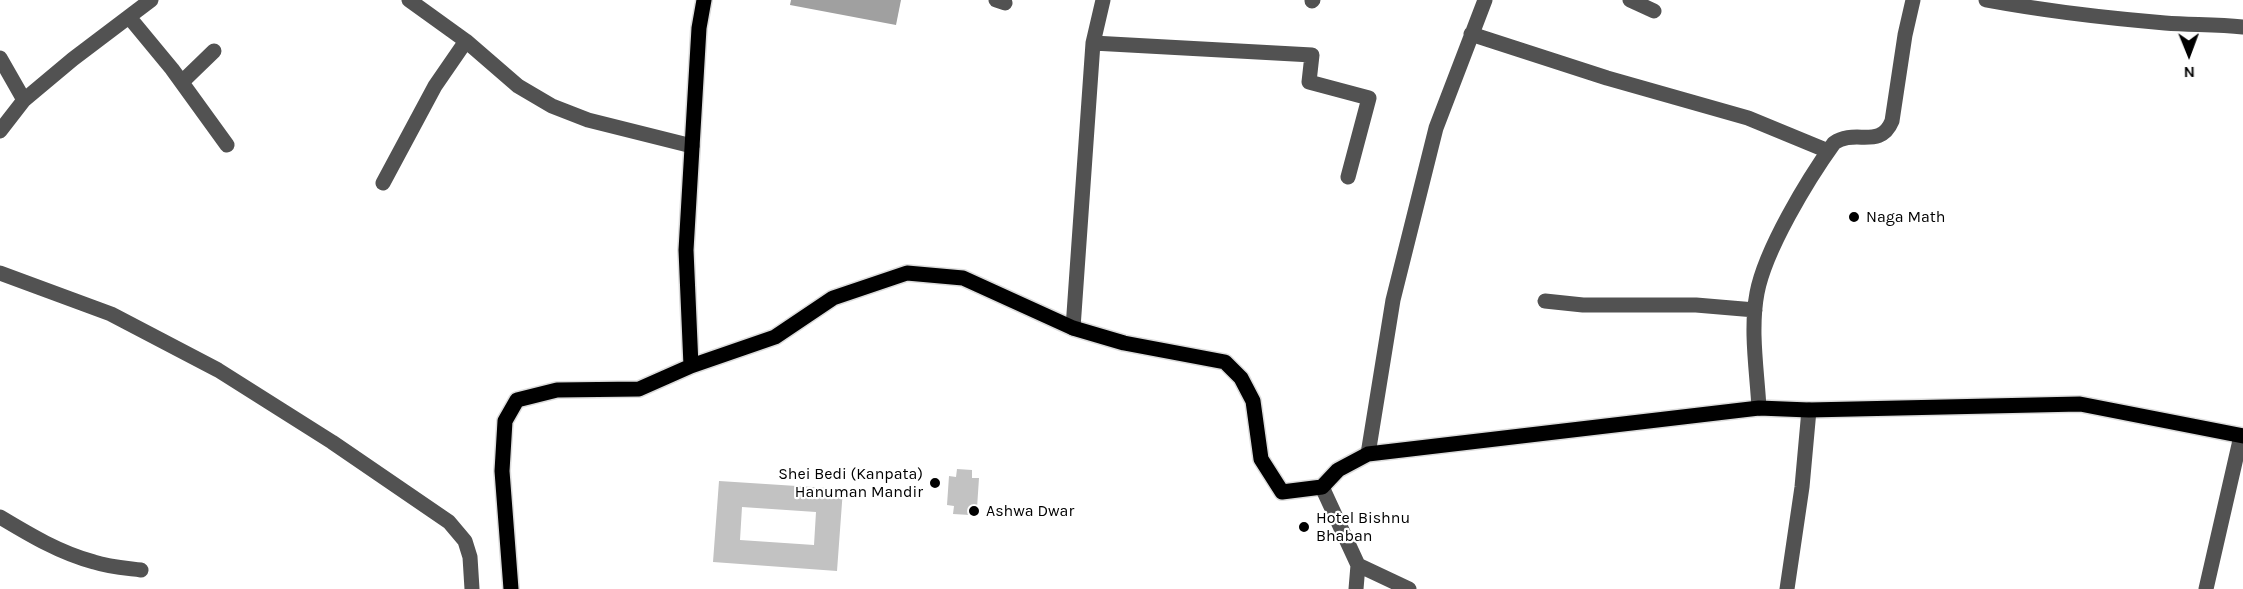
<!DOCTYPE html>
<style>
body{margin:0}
#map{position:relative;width:2243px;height:589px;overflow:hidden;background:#fff;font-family:Karla,sans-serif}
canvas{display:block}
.north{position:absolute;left:2159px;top:24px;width:60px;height:60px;-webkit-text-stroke:4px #fff;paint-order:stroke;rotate:179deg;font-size:16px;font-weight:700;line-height:24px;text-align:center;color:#000}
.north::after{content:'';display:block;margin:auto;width:21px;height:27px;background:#000;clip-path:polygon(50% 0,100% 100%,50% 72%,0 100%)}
</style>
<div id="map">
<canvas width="2243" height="589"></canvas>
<div class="north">N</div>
</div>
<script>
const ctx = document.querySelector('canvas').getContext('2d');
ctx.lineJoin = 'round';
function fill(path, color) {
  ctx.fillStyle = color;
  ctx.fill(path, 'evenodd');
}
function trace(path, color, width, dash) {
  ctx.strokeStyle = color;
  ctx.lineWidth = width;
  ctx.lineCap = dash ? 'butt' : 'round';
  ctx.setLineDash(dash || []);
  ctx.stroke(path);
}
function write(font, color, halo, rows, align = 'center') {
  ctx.font = font + ' Karla,sans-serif';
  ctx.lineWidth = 4.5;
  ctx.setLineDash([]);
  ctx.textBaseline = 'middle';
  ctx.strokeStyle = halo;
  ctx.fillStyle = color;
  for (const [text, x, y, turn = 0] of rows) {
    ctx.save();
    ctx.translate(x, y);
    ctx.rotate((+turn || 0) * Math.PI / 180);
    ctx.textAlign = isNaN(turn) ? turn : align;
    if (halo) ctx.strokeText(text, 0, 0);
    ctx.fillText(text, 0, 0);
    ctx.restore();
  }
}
fill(new Path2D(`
 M791,0h110l-5,25 -106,-20z`), '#a0a0a0');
fill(new Path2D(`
 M957,469l15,1v8h7l-2,30 -7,-1v8l-17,-1 1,-8 -7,-1 2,-29 7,1z
 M719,481l124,8 -6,82 -124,-9zM742,507l74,5 -2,33 -74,-5z`), '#c2c2c2');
const major = new Path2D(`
 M691,366l-5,-116 13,-222 5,-28
 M511,589l-9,-118 3,-50 12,-21 40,-10 82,-1 52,-23 84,-29 58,-39 74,-25 56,5 110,50 51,15 101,19 16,16 12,23 8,58 21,33 40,-5 16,-17 30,-16 391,-46 50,2 271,-6 163,32`);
trace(major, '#dbdbdb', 18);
trace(new Path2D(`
 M409,0l57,41 52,45 34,20 36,14 104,26
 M996,0l9,3
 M1630,0l24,11
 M1986,0c59,11 119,18 179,23 26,2 52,1 78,4
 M1312,1l1,-1
 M129,17l43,52 55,76
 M1471,34l136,44 141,40 80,33
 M1093,43l219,12 -3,27 60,16 -21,79
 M0,58l24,42
 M182,82l32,-31
 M0,131l24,-31 49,-41 78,-59
 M383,183l52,-97 31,-45
 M0,273l111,41 107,56 114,72 117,80 16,19 5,16 2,32
 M1545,301l38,4h113l59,5
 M1073,328l20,-285 10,-43
 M1759,408c-2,-37 -9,-78 -2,-115 8,-43 51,-114 77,-150 21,-15 46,7 58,-22l13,-86 8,-35
 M1368,454l25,-154 43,-172 49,-128
 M1322,487l36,78 -2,24
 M0,517c30,18 60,36 94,45 15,5 31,6 47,8
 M1358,565l51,24
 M1787,589l15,-102 7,-77
 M2206,589l35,-153`), '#525252', 15);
trace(major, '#000', 15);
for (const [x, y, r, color] of [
 [1854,217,6,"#000"],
 [935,483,6,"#000"],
 [974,511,6,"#000"],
 [1304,527,6,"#000"]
]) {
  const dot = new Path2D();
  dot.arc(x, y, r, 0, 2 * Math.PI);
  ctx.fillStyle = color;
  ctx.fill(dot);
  trace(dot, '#fff', 2);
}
write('16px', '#000', '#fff', [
 ["Naga Math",1866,217],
 ["Shei Bedi (Kanpata)",923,474,"right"],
 ["Hanuman Mandir",923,492,"right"],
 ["Ashwa Dwar",986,511],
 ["Hotel Bishnu",1316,518],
 ["Bhaban",1316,536]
], 'left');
</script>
